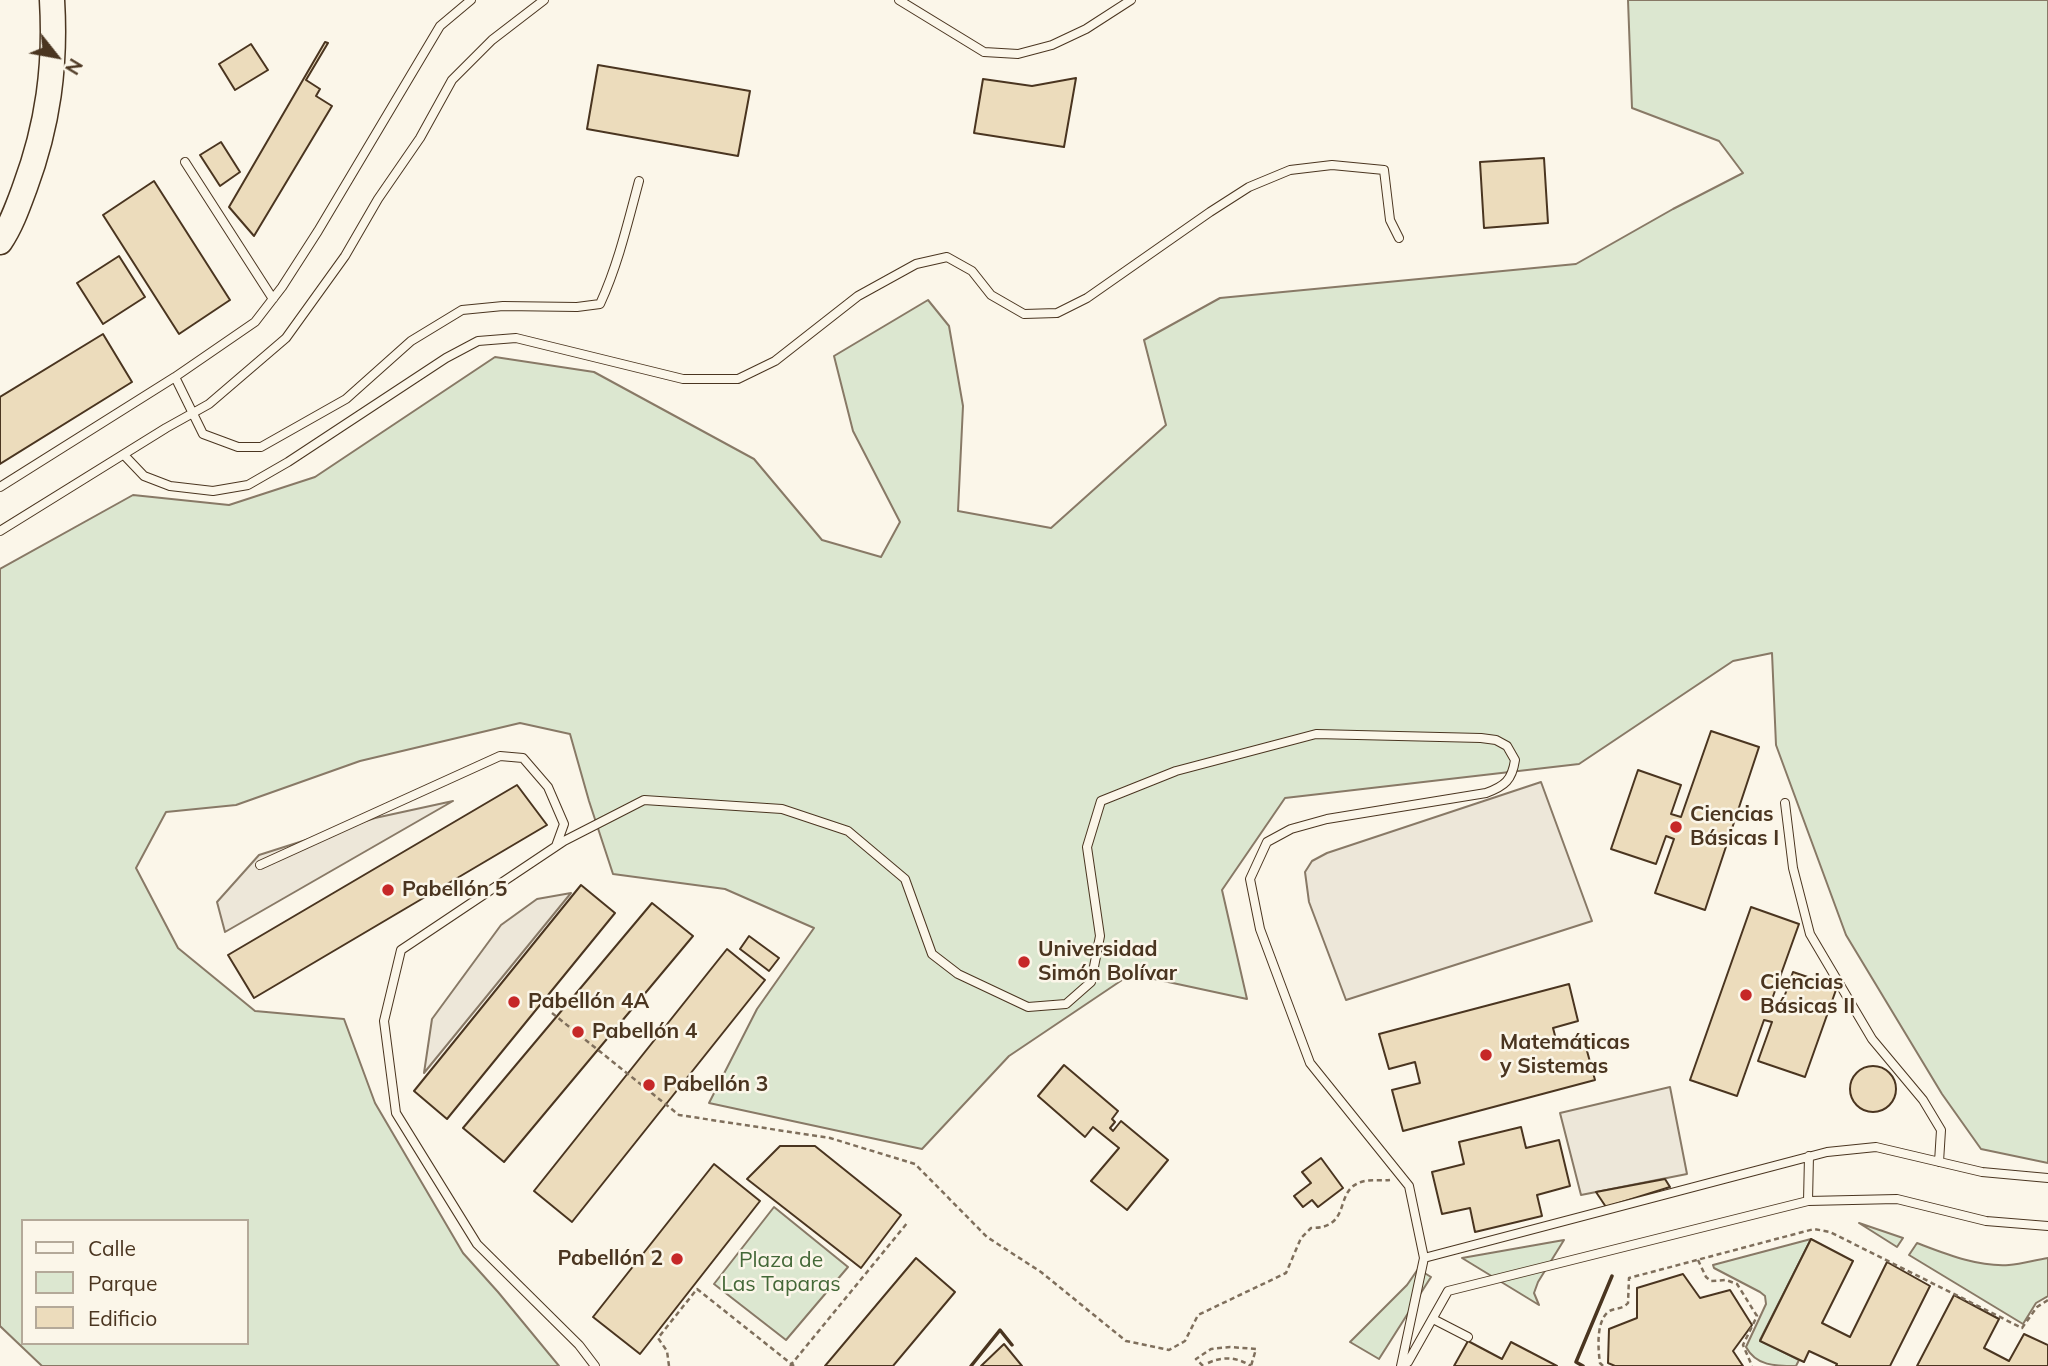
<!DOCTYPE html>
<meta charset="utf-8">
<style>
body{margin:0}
#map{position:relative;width:2048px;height:1366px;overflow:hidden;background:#fbf6e9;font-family:Mulish,sans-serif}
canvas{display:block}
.legend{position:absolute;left:21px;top:1219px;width:228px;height:126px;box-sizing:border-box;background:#fbf6e9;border:2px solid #b4a999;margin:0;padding:9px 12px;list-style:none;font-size:21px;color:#4a3520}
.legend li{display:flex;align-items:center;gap:14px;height:35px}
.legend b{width:35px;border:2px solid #b4a999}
.north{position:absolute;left:21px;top:21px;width:70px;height:70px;-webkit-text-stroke:5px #fbf6e9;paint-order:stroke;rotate:121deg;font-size:19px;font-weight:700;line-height:28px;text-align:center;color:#4a3520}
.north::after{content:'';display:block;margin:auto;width:24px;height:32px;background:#4a3520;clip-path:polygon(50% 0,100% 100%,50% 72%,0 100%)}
</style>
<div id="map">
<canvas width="2048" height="1366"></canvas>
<ul class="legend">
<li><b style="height:9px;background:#fbf6e9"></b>Calle</li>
<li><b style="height:19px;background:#dce7d0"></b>Parque</li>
<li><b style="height:19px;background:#ecdcbc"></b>Edificio</li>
</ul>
<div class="north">N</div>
</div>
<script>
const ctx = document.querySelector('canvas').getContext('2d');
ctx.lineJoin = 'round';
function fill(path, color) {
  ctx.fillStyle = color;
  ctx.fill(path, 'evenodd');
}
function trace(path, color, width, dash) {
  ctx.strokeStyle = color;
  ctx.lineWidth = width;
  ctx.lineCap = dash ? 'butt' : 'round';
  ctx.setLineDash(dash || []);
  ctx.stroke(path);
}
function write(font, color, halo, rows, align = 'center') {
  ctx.font = font + ' Mulish,sans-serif';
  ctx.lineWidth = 5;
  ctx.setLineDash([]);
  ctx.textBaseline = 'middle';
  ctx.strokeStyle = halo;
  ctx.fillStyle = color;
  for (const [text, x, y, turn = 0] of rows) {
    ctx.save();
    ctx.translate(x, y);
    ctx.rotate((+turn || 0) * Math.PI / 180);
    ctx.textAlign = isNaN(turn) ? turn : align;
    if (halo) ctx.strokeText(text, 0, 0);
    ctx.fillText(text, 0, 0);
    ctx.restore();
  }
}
const green = new Path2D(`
 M1628,0h420v1163l-67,-14 -39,-55 -96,-159 -70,-190 -4,-92 -39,8 -154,103 -294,34 -63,92 25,109 -116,-25 -122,82 -87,93 -213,-46 48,-94 57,-81 -89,-39 -112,-15 -24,-73 -19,-67 -50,-11 -160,38 -124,44 -70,7 -30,56 42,80 77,63 89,8 31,84 88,150 35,39 61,74h-517l-42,-40v-757l133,-74 96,10 86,-28 180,-120 99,15 160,87 68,81 59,17 19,-35 -47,-91 -19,-75 94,-56 21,26 14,80 -5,105 93,17 115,-103 -22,-85 76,-42 356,-34 97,-55 70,-36 -24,-32 -87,-33zM23,1221h224v122h-224z
 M774,1207l74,60 -62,73 -72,-56z
 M1859,1223l44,15 -6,9z
 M1811,1239l-51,101 39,20 -3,6c-21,0 -40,0 -50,-19l20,-43 -1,-8 -5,-4 -46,-24 -1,-3z
 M1564,1240l-26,42 -4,11 5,12 -77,-47z
 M1917,1243c29,11 60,24 92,22 13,-1 26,-5 39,-7v38l-12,7 -13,21 -114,-69z
 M1418,1269l13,8 -52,82 -29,-17 57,-57z`);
fill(green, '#dce7d0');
trace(green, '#887966', 2);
const parking = new Path2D(`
 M1541,782l51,139 -246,79 -37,-98 -4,-30 7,-11 15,-8z
 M453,801l-228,131 -8,-30 42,-47 116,-37z
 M571,893l-147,180 8,-54 69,-94 36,-26z
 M1670,1087l17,87 -106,21 -21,-82z`);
fill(parking, '#ede7d9');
trace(parking, '#887966', 2);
const building = new Path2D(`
 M325,42l3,1 -22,37 14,9 -4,7 16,10 -78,130 -25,-29z
 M251,44l17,26 -33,20 -16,-26z
 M598,65l152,26 -12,65 -151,-27z
 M1076,78l-12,69 -90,-14 9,-54 49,7z
 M221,142l19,30 -20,14 -20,-31z
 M1544,158l4,65 -64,5 -4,-66z
 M154,181l76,119 -51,34 -76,-119z
 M119,256l26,41 -42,27 -26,-41z
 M103,334l29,48 -132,82v-67z
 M1711,731l48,16 -54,163 -50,-17 19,-54 -8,-3 -10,28 -45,-15 27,-79 43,15 -10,29 10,3z
 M517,785l30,40 -293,173 -26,-43z
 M581,885l34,28 -168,206 -33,-28z
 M652,903l41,33 -189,226 -41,-34z
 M1751,907l48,17 -28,78 10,4 12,-34 44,15 -32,90 -47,-16 14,-39 -8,-2 -27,76 -47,-16z
 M749,936l30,22 -10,13 -29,-22z
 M727,949l38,31 -193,242 -38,-31z
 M1569,984l9,37 -25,7 5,19 26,-7 11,40 -192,51 -11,-41 28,-7 -5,-21 -26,7 -10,-35z
 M1064,1065l54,46 -6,8 3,3 -5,6 3,3 8,-10 47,39 -41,50 -36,-29 28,-33 -26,-21 -8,10 -47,-41z
 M1850 1089a23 23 0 1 1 46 0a23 23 0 1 1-46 0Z
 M1521,1127l5,21 33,-8 11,46 -33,9 5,21 -67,16 -5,-24 -28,6 -10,-42 32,-8 -5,-22z
 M780,1146h35l86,69 -40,53 -114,-89z
 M1321,1158l22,30 -25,19 -6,-7 -9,7 -9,-11 17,-13 -9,-11z
 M714,1164l46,37 -120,153 -47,-37z
 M1665,1179l5,8 -64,20 -10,-15z
 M1811,1239l42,22 -31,62 28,14 37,-75 43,24 -40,80h-54l1,-2 -28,-13 -5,11 -44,-21z
 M916,1258l39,34 -62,74h-68z
 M1683,1274l17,24 30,-8 22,35 -19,26 10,15h-128l-7,-3 1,-34 28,-11v-30z
 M1954,1295l45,24 -15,29 25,13 15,-27 24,11v21h-131z
 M1468,1341l34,18 9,-17 46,24h-103z
 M1004,1344l18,22h-41z`);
fill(building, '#ecdcbc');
trace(building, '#4a3520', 2);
const lane = new Path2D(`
 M471,0l-31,26 -122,205 -36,56 -27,35 -80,55 28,57 35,13h23l85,-48 65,-58 51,-31 41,-4 74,1 23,-3c18,-39 28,-82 39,-123
 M899,0l85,52 34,2 34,-9 34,-16 45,-29
 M185,162l88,137
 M124,455l20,21 26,10 43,5 35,-6 40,-23 158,-104 32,-17 38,-3 167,41h55l37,-18 83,-65 58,-32 31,-7 25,14 19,24 33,19 33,-1 30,-15 123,-86 39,-25 41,-17 42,-5 52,5 6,50 9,18
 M0,487l175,-110
 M0,531l166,-103 43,-24 77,-66 59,-82 33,-57 42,-61 32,-58 40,-40 52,-40
 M1785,803l8,65 17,66 62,105 51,61 18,30 -2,32
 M260,865l240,-109 23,2 25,29 16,37 -8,22
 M1808,1201l1,-45
 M1433,1319l35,18
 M595,1366l-16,-21 -102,-101 -81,-131 -12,-92 17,-71 163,-109 80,-41 138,9 66,22 57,48 27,75 26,20 70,33 38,-3 25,-22 9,-46 -13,-89 14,-46 75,-30 140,-37 165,4 15,2 11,6 8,14c-3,20 -10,26 -29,33l-159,26 -36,10 -24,13 -17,37 10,50 50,134 99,123 15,72
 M1401,1366l23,-108 403,-106 49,-5 106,25 66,6
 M1403,1366l5,-4 40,-71 360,-90 89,-2 89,22 62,5`);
const primary = new Path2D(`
 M0,242c11,-16 18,-36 25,-55 23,-62 31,-121 27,-187`);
trace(lane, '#4a3520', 10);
trace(primary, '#4a3520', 27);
trace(new Path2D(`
 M552,1013l127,102 151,23 85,26 72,73 54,35 85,69 43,9 16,-9 13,-26 88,-42 15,-35 10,-10c42,0 22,-37 50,-46 8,-3 20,-1 29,-2
 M1698,1260l8,17 5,4 15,-1 11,4 20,32 -14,29 9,21
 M1208,1363c15,-7 29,-6 43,3
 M669,1366l-2,-15 -9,-13 39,-49 97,77
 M790,1366l118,-144
 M1203,1366l-7,-7 15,-10 19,-2 26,2 -5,17
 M1603,1366l-3,-3c-2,-14 -4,-41 8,-51 7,-5 14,-2 20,-9l1,-25 185,-49 16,3 192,96 15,-21 11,-7`), '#7f6f5c', 2.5, [5, 3.5]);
trace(lane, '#fbf6e9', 8);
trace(primary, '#fbf6e9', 24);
trace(new Path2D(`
 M971,1366l29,-36 12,15
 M1583,1366l-7,-4 36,-86`), '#4a3520', 3.5);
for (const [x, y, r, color] of [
 [1676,827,7,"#c62828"],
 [388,890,7,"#c62828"],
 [1024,962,7,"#c62828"],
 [1746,995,7,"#c62828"],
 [514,1002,7,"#c62828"],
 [578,1032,7,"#c62828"],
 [1486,1055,7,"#c62828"],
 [649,1085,7,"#c62828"],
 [677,1259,7,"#c62828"]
]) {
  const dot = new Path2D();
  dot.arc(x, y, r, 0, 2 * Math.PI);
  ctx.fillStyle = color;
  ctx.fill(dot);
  trace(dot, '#fbf6e9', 2.5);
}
write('bold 21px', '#4a3520', '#fbf6e9', [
 ["Ciencias",1690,815],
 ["Básicas I",1690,839],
 ["Pabellón 5",402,890],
 ["Universidad",1038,950],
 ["Simón Bolívar",1038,974],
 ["Ciencias",1760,983],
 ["Básicas II",1760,1007],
 ["Pabellón 4A",528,1002],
 ["Pabellón 4",592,1032],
 ["Matemáticas",1500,1043],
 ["y Sistemas",1500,1067],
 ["Pabellón 3",663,1085],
 ["Pabellón 2",663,1259,"right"]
], 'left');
write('21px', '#436837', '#fbf6e9', [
 ["Plaza de",781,1261],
 ["Las Taparas",781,1285]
]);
</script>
